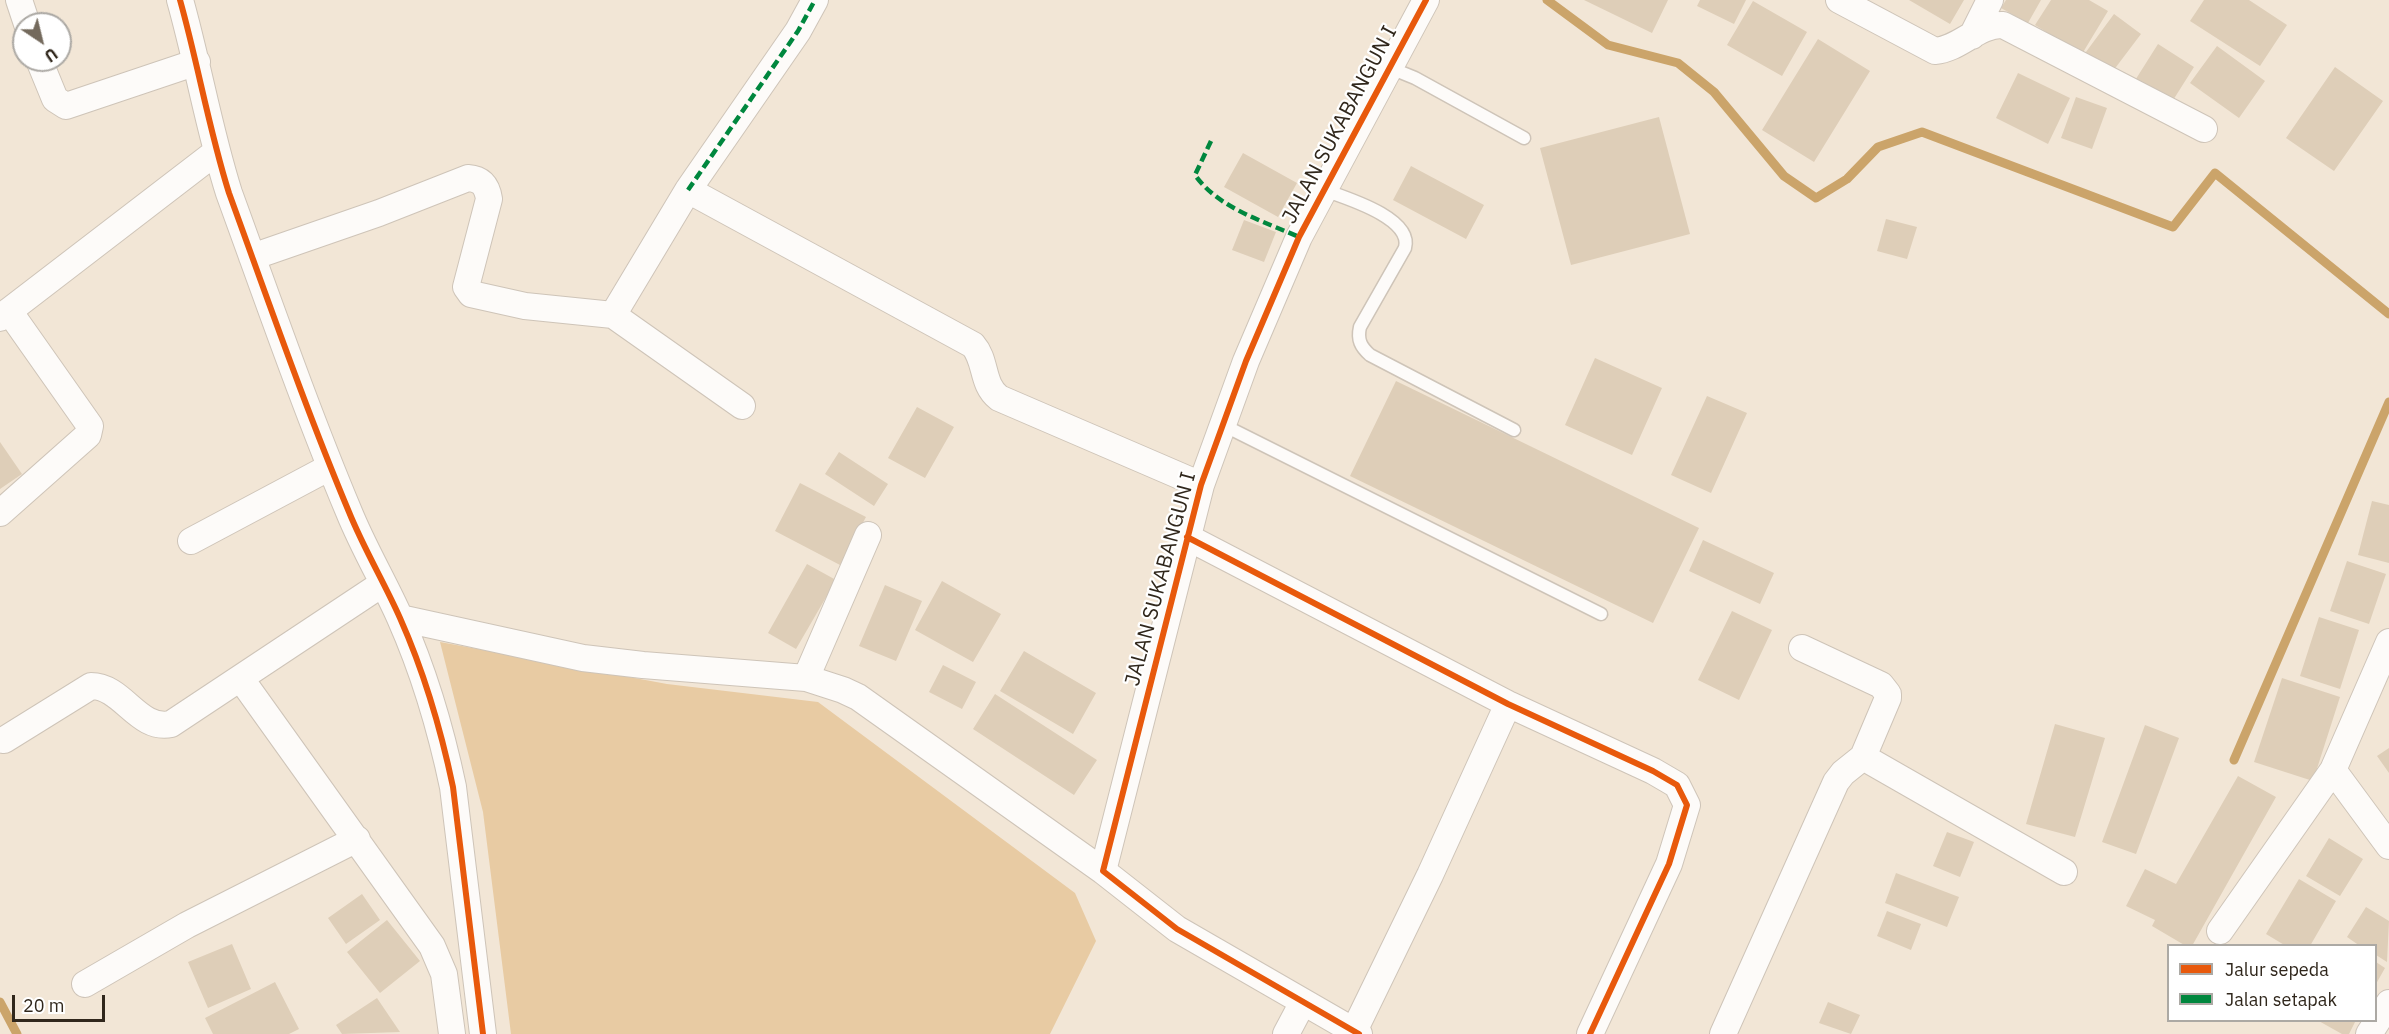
<!DOCTYPE html>
<style>
body{margin:0}
#map{position:relative;width:2389px;height:1034px;overflow:hidden;background:#f2e6d6;font-family:"IBM Plex Sans",sans-serif}
canvas{display:block}
.legend{position:absolute;left:2167px;top:944px;width:210px;height:78px;box-sizing:border-box;background:#fff;border:2px solid #aca9a4;margin:0;padding:8px 10px;list-style:none;font-size:18px;color:#30271c}
.legend li{display:flex;align-items:center;gap:12px;height:30px}
.legend b{width:30px;border:2px solid #aca9a4}
.north{position:absolute;left:12px;top:12px;width:60px;height:60px;box-sizing:border-box;background:#fff;border:2px solid #aca9a4;border-radius:50%;rotate:145deg;font-size:16px;font-weight:700;line-height:24px;text-align:center;color:#30271c}
.north::after{content:'';display:block;margin:auto;width:21px;height:27px;background:#746a5d;clip-path:polygon(50% 0,100% 100%,50% 72%,0 100%)}
.scale{position:absolute;left:12px;top:995px;width:93px;height:27px;box-sizing:border-box;border:3px solid #30271c;border-top:0;padding-left:8px;font-size:18px;line-height:21px;white-space:nowrap;color:#30271c;-webkit-text-stroke:4px #fff;paint-order:stroke}
</style>
<div id="map">
<canvas width="2389" height="1034"></canvas>
<ul class="legend">
<li><b style="height:8px;background:#e8590c"></b>Jalur sepeda</li>
<li><b style="height:8px;background:#00873e"></b>Jalan setapak</li>
</ul>
<div class="north">U</div>
<div class="scale">20 m</div>
</div>
<script>
const ctx = document.querySelector('canvas').getContext('2d');
ctx.lineJoin = 'round';
function fill(path, color) {
  ctx.fillStyle = color;
  ctx.fill(path, 'evenodd');
}
function trace(path, color, width, dash) {
  ctx.strokeStyle = color;
  ctx.lineWidth = width;
  ctx.lineCap = dash ? 'butt' : 'round';
  ctx.setLineDash(dash || []);
  ctx.stroke(path);
}
function write(font, color, halo, rows, align = 'center') {
  ctx.font = font + ' "IBM Plex Sans",sans-serif';
  ctx.lineWidth = 4.5;
  ctx.setLineDash([]);
  ctx.textBaseline = 'middle';
  ctx.strokeStyle = halo;
  ctx.fillStyle = color;
  for (const [text, x, y, turn = 0] of rows) {
    ctx.save();
    ctx.translate(x, y);
    ctx.rotate((+turn || 0) * Math.PI / 180);
    ctx.textAlign = isNaN(turn) ? turn : align;
    if (halo) ctx.strokeText(text, 0, 0);
    ctx.fillText(text, 0, 0);
    ctx.restore();
  }
}
fill(new Path2D(`
 M440,642l227,42 151,18 257,191 21,48 -46,93h-539l-28,-222z`), '#e8cba3');
trace(new Path2D(`
 M1547,0l61,45 70,18 36,29 70,84 32,22 31,-19 31,-32 44,-15 251,95 42,-54 174,141
 M2234,760l155,-358
 M0,1002l17,32`), '#cba46a', 9);
fill(new Path2D(`
 M1584,0h84l-16,33z
 M1700,0h46l-12,24 -37,-18z
 M1909,0h55l-14,24z
 M2006,0h35l-13,23 -27,-15z
 M2051,0h38l19,11 -26,43 -47,-29z
 M2204,0h45l38,25 -27,41 -70,-45z
 M1753,1l54,31 -25,44 -55,-31z
 M2114,14l27,20 -31,41 -27,-19z
 M1818,39l52,32 -56,91 -52,-32z
 M2158,44l36,23 -24,38 -36,-23z
 M2217,46l48,35 -26,37 -49,-35z
 M2335,67l48,34 -49,70 -48,-33z
 M2018,73l52,25 -22,46 -52,-26z
 M2076,97l31,11 -15,41 -31,-11z
 M1659,117l31,117 -119,31 -31,-117z
 M1243,153l54,30 -19,34 -54,-30z
 M1411,166l73,39 -18,34 -73,-39z
 M1886,219l31,8 -10,32 -30,-8z
 M1244,220l32,12 -12,30 -32,-12z
 M1595,358l67,30 -30,67 -67,-30z
 M1396,381l303,147 -46,95 -303,-147z
 M1707,396l40,17 -36,80 -40,-18z
 M917,407l37,20 -29,51 -37,-20z
 M0,442l22,32 -22,15z
 M839,452l49,32 -14,22 -49,-32z
 M800,483l66,34 -26,48 -65,-34z
 M2372,501l17,4v58l-31,-8z
 M1703,540l71,33 -14,31 -71,-33z
 M2347,561l39,13 -17,50 -39,-13z
 M807,564l29,16 -40,69 -28,-16z
 M942,581l59,33 -28,48 -58,-32z
 M885,585l37,16 -26,60 -37,-15z
 M1732,611l40,19 -33,70 -41,-20z
 M2319,617l40,13 -19,59 -40,-13z
 M1024,651l72,42 -23,41 -73,-43z
 M943,665l33,17 -14,27 -33,-17z
 M2282,678l58,19 -27,84 -59,-19z
 M995,694l102,66 -23,35 -101,-66z
 M2055,724l50,14 -30,99 -49,-13z
 M2145,725l34,13 -43,116 -34,-12z
 M2389,748v25l-12,-17z
 M2238,776l38,21 -84,149h-6l-34,-20 3,-6 -29,-14 19,-37 31,15z
 M1947,832l27,10 -14,35 -27,-11z
 M2329,838l34,21 -23,37 -34,-20z
 M1896,873l63,24 -12,30 -62,-24z
 M2299,879l37,22 -26,45h-24l-20,-12z
 M362,894l18,26 -34,24 -18,-26z
 M2366,907l23,14 -2,41 -11,-7v-9h-16l-13,-9z
 M1887,911l34,13 -10,26 -34,-14z
 M387,920l33,41 -40,32 -33,-41z
 M232,944l19,45 -43,19 -20,-46z
 M2376,962l9,6 -9,16z
 M275,982l24,47 -10,5h-76l-8,-16z
 M377,998l23,34 -58,2 -6,-9z
 M1828,1002l32,13 -9,19 -32,-11z
 M2317,1020h39l-7,14h-7z`), '#deceb8');
const lane = new Path2D(`
 M1388,67l27,11 109,60
 M1324,190c22,8 89,28 81,58l-45,79c-3,13 1,20 10,28l144,75
 M1223,425l378,189`);
const street = new Path2D(`
 M19,0l8,24
 M180,0c18,64 29,130 49,193 39,107 76,214 120,319 15,37 35,70 51,106 24,54 41,112 53,169l30,247
 M1839,0l96,51c25,-2 43,-27 68,-26l201,104
 M1972,36l18,-36
 M39,60l16,39 11,7 131,-44
 M688,190l285,155c14,16 8,39 26,53l202,87
 M252,257l127,-44 89,-35c14,1 19,8 21,21l-23,88 5,7 54,12 88,9 129,91
 M613,315l75,-125 110,-159 17,-31
 M0,318l216,-166
 M0,513l88,-78 2,-9 -81,-115
 M1187,537l321,167 145,67 24,14 10,20 -18,59 -79,170
 M191,541l139,-74
 M400,618l183,40 60,7 163,13 37,12 15,7 245,174
 M806,678l62,-143
 M241,679l191,267 12,28 8,60
 M4,740l87,-54c32,0 47,45 80,38l211,-140
 M1863,757l201,115
 M2333,770l56,76
 M2220,931l113,-161 56,-128
 M85,984l102,-59 170,-86
 M1354,1031l76,-156 78,-171
 M1286,1034l17,-32
 M1359,1034l-182,-105 -74,-58 98,-386 45,-124 53,-124 127,-237
 M1723,1034l113,-252 7,-9 20,-16 25,-59v-4l-7,-9 -79,-37
 M2369,1034l20,-31`);
trace(lane, '#cec4b8', 15);
trace(street, '#cec4b8', 28);
trace(lane, '#fdfbf9', 12);
trace(street, '#fdfbf9', 26);
trace(new Path2D(`
 M1211,141l-16,34c23,33 68,46 104,62
 M688,190l110,-159 17,-31`), '#00873e', 4.5, [9, 4.5]);
trace(new Path2D(`
 M180,0c18,64 29,130 49,193 39,107 76,214 120,319 15,37 35,70 51,106 24,54 41,112 53,169l30,247
 M1187,537l321,167 145,67 24,14 10,20 -18,59 -79,170
 M1359,1034l-182,-105 -74,-58 98,-386 45,-124 53,-124 127,-237`), '#e8590c', 6);
write('21px', '#30271c', '#fff', [
 ["JALAN SUKABANGUN I",1340,125,-62],
 ["JALAN SUKABANGUN I",1161,579,-75]
]);
</script>
